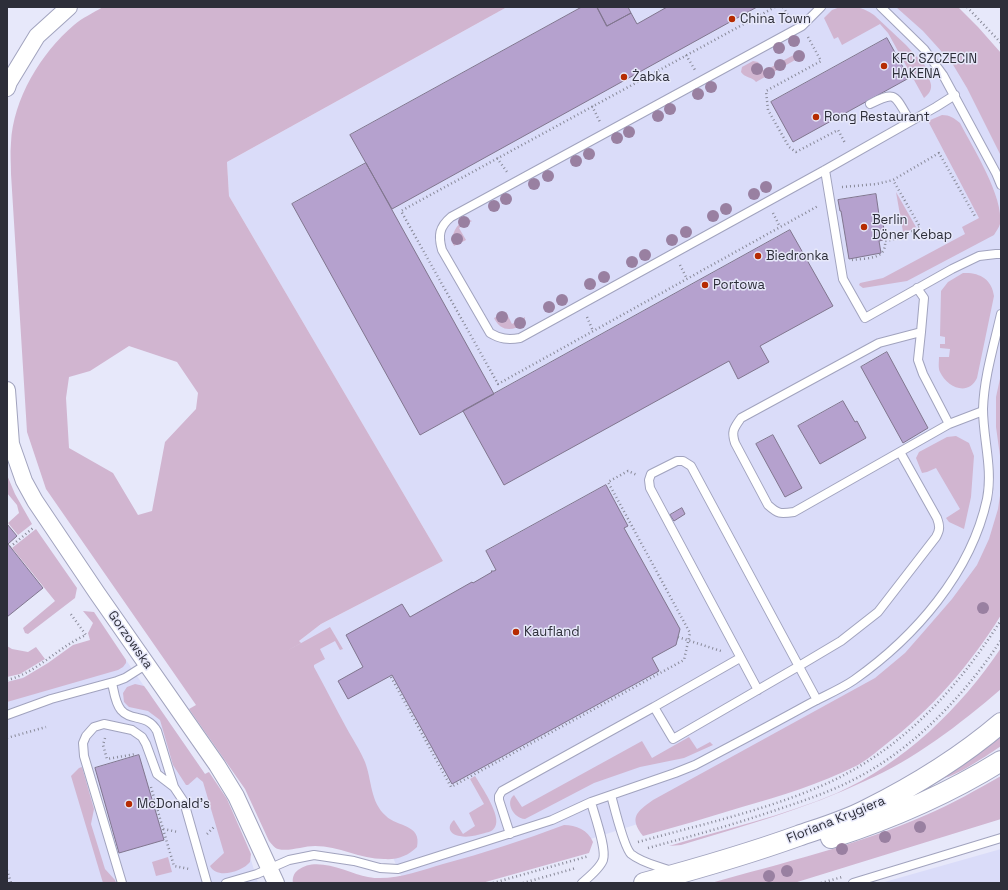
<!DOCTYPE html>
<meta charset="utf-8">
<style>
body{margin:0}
#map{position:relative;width:1008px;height:890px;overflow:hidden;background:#e7e8fa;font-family:"Space Grotesk",sans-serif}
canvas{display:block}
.frame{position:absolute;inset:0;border:8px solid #2d2e39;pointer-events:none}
</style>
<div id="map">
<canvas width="1008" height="890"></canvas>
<div class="frame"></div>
</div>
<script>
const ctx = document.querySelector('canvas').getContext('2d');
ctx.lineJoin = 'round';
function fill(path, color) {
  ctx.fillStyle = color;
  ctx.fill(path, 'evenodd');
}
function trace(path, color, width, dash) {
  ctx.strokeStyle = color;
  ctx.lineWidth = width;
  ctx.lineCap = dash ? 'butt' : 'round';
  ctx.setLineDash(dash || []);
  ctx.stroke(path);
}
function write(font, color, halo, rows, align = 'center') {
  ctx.font = font + ' "Space Grotesk",sans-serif';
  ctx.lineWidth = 3;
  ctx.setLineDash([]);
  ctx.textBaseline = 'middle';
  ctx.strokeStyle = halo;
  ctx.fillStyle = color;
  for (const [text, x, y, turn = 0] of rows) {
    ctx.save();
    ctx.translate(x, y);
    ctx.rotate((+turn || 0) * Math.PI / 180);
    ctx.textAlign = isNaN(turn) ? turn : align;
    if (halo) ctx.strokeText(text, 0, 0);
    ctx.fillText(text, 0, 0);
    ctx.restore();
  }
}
fill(new Path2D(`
 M507,7h434l60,81v439l-70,115 -227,161 -224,71 -76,9 -105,-242 22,-17 122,-63 -214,-365 -2,-34z
 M119,650l86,124 3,-2 40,78 10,33h-251v-201z
 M1001,849v34h-120z`), '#dadcf9');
fill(new Path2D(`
 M103,7h404l-280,155 2,34 214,365 -122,63 -22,17 2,2 -16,9 45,-25 13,22 -3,1 -5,-9 -15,8 5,10 -11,6v2c11,20 21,40 32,60 6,11 14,23 19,35 7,18 5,40 21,54 11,11 36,8 31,31 -9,9 -20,13 -33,12 -24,0 -45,-13 -69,-13 -12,0 -26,6 -37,3 -4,-1 -6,-5 -9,-8l-24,-52 -56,-80 7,-4 -150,-216 -19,-57 -16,-258c0,-10 -1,-21 0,-31 2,-44 30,-90 63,-118 8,-7 19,-12 29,-18zM129,346l48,16 21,31 -2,16 -31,33 -13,69 -14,4 -25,-42 -44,-25 -3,-50 3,-21 21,-6z
 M840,7c16,0 21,-1 34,8l32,30 21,23 -4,2c8,10 13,19 1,28l-36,-65 -8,-9 -38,21 -4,-8 -4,2 -10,-21 8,-8z
 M896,7h62l20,20 23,26v103l-34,-68 -15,-25 -29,-32z
 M801,51l3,4 -48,27c-3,-5 -11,-4 -15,-10l1,-5 11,-6 5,1 6,9z
 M942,115c8,0 12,3 18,8 13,25 44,74 40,101 -1,4 -4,7 -6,11l-87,46 -44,7 -4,-3 1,-2 23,-5 82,-44 -3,-7 17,-9 -51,-97z
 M896,192l20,35 -13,7v-2z
 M466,218l6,3 -13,7 7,12 -12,6c-5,-10 3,-22 12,-28z
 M963,273c16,-1 29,6 31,23l-17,82c-9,19 -30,9 -37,-6 -2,-4 -1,-10 -1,-15h10l1,-8 -10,-1v-4h5v-7l-5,-1 1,-45 7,-9z
 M506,312l6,12 13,-7 -1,7c-12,7 -23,8 -30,-6z
 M1001,374v89l-5,-36v-30z
 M956,436l13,7 5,13 -3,41 -7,32 -15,-7 -3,-4 14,-9 -24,-41 -9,4 -5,1 -6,-15 3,-6 28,-15z
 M7,475l8,19 17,30 -14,11 -10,-12 11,-10 -2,-8 -10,-12z
 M1001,489v126c-30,49 -70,95 -116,130 -9,7 -19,16 -29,21 -37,18 -75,30 -114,41 -33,10 -66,20 -99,29 -14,-18 -7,-24 10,-36l222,-122 30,-25 21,-24 26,-30 25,-34 12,-26 9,-30z
 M36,529l41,59 -2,10 -47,36 -3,-1 -2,-5 32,-27 -43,-53z
 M83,611l11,1 32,48v3l-3,4 -5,3 -111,32v-20l16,-4 25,-15 25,-18 17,-5 -2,-7 5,-10z
 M7,646l5,3 16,3 8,-5 9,12 -25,15 -13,3z
 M1001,648v41c-42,36 -86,70 -136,92 -59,28 -122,45 -184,64l-12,1c56,-17 114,-30 168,-53 67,-30 123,-84 164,-145z
 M135,684l9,2 3,4 58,84 4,-2 18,27 24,55 -1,8c-7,9 -33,18 -40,4l14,-13 -21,-71 -6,-5 -9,8h-2l-13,-20 -13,-45 -12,-9 -19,-4 -5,-5 -1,-9 4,-6z
 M1001,733v13c-10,7 -50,34 -60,32z
 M689,737l8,12 13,-7 3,3 -29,13 -44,9 -46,16 -69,36c-12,-1 -20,-17 -11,-24l8,12 120,-66 10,17z
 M82,767l12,42 -3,15 14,45 10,11 1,3h-13l-32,-107 8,-8z
 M475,776c6,10 27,40 20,51 -2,4 -6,5 -10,6 -8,2 -17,5 -25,3 -10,-1 -14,-9 -6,-16l9,14 12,-8 -6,-13 15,-9 -14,-25z
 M1001,776v43l-207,64h-83c71,-20 147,-38 215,-68 26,-11 50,-25 75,-39z
 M564,825c12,0 24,5 29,17l-4,11 -107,30h-189c-1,-5 1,-10 5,-13 19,-15 50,3 70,7 4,1 9,1 12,1 21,0 43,-8 63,-14 41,-11 81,-24 121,-39z
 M168,857l4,15 -16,4 -4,-14z`), '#d1b5d0');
const building = new Path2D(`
 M582,7h15l10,19 24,-13 6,11 30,-17h90l-365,202 -42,-74z
 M597,7h31l3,6 -24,13z
 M887,38l22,40 -116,64 -22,-40z
 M366,163l128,231 -74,41 -128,-231z
 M876,194l4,28h3l1,10h-2l1,8 -4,1 2,12 -32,6 -8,-48h-1l-2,-11z
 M790,230l43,76 -73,40 9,16 -31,17 -9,-18 -225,124 -41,-74z
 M887,352l41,76 -25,15 -42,-76z
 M843,401l12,21 2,-1 9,17 -46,26 -22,-38z
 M773,435l29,53 -17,9 -29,-53z
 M606,485l22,41 -4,2 56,101 -4,16 -24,13 7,13 -207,113 -60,-109 -44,24 -10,-18 25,-14 -17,-32 56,-31 8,13 62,-35 1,1 19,-11 -1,-1h3l2,-1 -10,-19z
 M682,508l3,6 -11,7 -4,-6z
 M7,524l10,12 -9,8 35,44 -36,29z
 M139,755l25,85 -45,13 -24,-85z`);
fill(building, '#b5a1ce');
trace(building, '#81768f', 1);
const service = new Path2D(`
 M821,7l-19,19 -351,191c-12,10 -13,19 -9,33l48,83c10,6 18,7 30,5l305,-168 111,-63 19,-12
 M881,7l43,42 19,26 53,98 5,12
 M870,104c24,-12 24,-11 37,12
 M825,170l18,109 22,39 87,-49 27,-13 17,-2h5
 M917,288l7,10 -3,34 -3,28 5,14 26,50 34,-13
 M921,332l-42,11 -138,75c-7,10 -10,13 -6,25l33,62c10,9 12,9 26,7l155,-88
 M112,683c2,8 3,20 9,27 10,12 26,3 36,21l17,56 10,15 23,81
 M758,690l-108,-202 -1,-8 2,-6 26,-13h6l8,5 126,234
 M654,707l86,-49
 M7,715l44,-16 66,-18 8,-3 22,-14
 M611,795c3,11 13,53 20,59 11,9 27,12 40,17
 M510,834l-11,-34v-4l3,-5 152,-84 19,32 126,-73 42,-25 37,-29 58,-75c4,-7 4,-11 1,-19l-37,-66
 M122,883l-38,-127 -1,-13 3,-7 8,-9 10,-3 28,6 10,7 4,7 11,30 17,13
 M226,883l31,-9 32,-14 25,-5 40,6 26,7 18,1 154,-49 39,-18 84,-29 20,-8c38,-20 76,-40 114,-61 15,-8 32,-15 45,-24 61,-43 117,-107 133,-181 6,-31 -4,-60 -4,-90 1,-32 11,-64 18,-95
 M582,883c6,-5 18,-15 21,-23 4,-11 -9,-46 -12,-58
 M853,883l148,-45`);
const minor = new Path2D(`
 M7,88l2,-6 28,-46 32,-29
 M7,390l4,54 13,37 11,20 62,92 120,172 19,31 40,87`);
const tertiary = new Path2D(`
 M831,838c59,-19 117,-44 170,-77
 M644,883c52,-14 104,-29 154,-47 23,-8 47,-15 68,-26 48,-24 94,-52 135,-87`);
trace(service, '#a1a3be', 10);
trace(minor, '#a1a3be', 18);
trace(tertiary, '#a1a3be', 22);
trace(new Path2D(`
 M775,7l-374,204 97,173 320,-178
 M783,7l6,10
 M967,7l34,36
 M808,37l13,24 -55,30 2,19 21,37 7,5 42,-22 7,13
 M686,55l9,15
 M592,106l8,16
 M497,158l10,14
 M842,187l35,-3 16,-4 46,-27 37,65
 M773,213l7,14
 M852,260c14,-2 35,0 33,-19l15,-3 20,-11 -27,-47
 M680,265l7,14
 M587,317l6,14
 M10,547l23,-19
 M678,637l43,14
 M391,677l60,110 233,-127 6,-27 -82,-151 20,-11 9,4
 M7,680c30,-7 51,-33 79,-45l-16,-22
 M7,738l39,-11
 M105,738l-2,7 4,14 29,-5
 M151,787l12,42 15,3
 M163,829l11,37 15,3
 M207,834l7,-7
 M638,842c61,-17 125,-31 183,-56 79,-34 135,-95 180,-166
 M648,848c44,-12 88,-24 131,-39 30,-10 59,-20 87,-36 54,-31 101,-81 135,-133
 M7,870l4,13
 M493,883l96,-27
 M523,883l53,-15
 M821,883l21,-6`), '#888998', 2.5, [1, 3]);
trace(service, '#fff', 8);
trace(minor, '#fff', 16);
trace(tertiary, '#fff', 20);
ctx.fillStyle = '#9980a1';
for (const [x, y] of [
 [794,41],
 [779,48],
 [799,56],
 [780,65],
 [757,69],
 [769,73],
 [711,87],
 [698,94],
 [670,109],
 [658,116],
 [629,132],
 [617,138],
 [589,154],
 [576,161],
 [548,176],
 [534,184],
 [766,187],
 [754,194],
 [506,199],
 [494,206],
 [726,209],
 [713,216],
 [464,222],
 [686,232],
 [457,239],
 [672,240],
 [645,255],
 [632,262],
 [604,277],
 [590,284],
 [562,300],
 [549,307],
 [502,317],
 [520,323],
 [983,608],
 [920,827],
 [885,837],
 [842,849],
 [787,871],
 [769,876]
]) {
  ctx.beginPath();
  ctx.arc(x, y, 6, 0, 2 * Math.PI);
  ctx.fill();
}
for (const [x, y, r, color] of [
 [732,19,4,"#b62b02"],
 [884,66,4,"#b62b02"],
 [624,77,4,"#b62b02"],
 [816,117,4,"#b62b02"],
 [864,227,4,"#b62b02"],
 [758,256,4,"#b62b02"],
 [705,285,4,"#b62b02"],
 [516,632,4,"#b62b02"],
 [129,804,4,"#b62b02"]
]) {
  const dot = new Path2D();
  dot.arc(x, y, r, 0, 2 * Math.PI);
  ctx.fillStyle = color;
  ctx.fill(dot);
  trace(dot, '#e7e8fa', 1.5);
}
write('13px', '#2d2e39', '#e7e8fa', [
 ["China Town",740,19],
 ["KFC SZCZECIN",892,59],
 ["HAKENA",892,74],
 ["Żabka",632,77],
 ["Rong Restaurant",824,117],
 ["Berlin",872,220],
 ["Döner Kebap",872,235],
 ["Biedronka",766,256],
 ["Portowa",713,285],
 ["Kaufland",524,632],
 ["McDonald's",137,804]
], 'left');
write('13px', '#2d2e39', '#e7e8fa', [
 ["Gorzowska",130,640,55],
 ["Floriana Krygiera",836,820,-22]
]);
</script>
